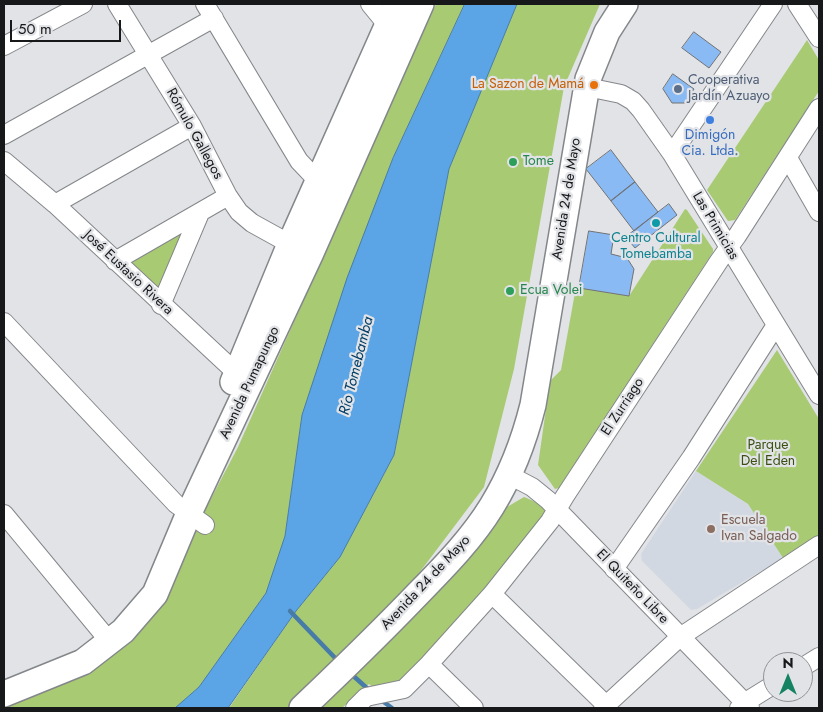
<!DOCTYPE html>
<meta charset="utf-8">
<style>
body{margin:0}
#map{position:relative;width:823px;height:712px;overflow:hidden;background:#e1e3e7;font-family:Jost,sans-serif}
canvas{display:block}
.frame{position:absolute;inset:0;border:5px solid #171819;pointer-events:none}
.north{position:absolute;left:763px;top:652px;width:50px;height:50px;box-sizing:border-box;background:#e1e3e7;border:1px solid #909295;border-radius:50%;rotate:0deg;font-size:14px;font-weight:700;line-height:20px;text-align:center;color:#171819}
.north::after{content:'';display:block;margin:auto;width:18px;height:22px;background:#158361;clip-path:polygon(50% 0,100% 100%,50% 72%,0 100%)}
.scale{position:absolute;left:10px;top:20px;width:111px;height:22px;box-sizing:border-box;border:2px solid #171819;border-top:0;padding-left:6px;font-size:15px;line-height:18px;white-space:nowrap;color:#171819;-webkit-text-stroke:4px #e1e3e7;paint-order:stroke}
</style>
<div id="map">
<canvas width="823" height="712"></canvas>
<div class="frame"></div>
<div class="north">N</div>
<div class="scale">50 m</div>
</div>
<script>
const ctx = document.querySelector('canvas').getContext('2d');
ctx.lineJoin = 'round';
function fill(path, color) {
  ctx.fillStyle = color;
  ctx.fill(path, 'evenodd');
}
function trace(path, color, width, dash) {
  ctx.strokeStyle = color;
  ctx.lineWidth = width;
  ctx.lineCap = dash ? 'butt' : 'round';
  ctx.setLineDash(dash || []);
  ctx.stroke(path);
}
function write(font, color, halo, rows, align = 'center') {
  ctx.font = font + ' Jost,sans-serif';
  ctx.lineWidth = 4.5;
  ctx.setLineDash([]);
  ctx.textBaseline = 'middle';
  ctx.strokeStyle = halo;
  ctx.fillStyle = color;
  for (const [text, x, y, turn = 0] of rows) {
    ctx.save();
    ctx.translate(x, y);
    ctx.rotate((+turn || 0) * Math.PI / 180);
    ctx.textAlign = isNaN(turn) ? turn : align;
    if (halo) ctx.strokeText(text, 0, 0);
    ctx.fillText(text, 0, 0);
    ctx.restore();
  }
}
fill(new Path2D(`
 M696,471l52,33 35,54 -86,51 -6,1 -49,-49 -1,-7z`), '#d1d8e2');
fill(new Path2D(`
 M436,4h29l-72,154 -91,257 -17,121 -19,57 -67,94 -24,21h-171v-3l155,-107 79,-151z
 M517,4h83l-36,83 -50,282 -30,118 -77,102 -118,119h-60l67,-97 44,-54 54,-102 55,-286z
 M807,40l12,20v31l-84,129 -7,1 -21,-31z
 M685,209l2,1 26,39v3l-154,236 -4,1 -17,-24 12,-84 11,-11 15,-83 53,9z
 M185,229l-26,60 -27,-25 2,-4z
 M777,350l42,69v116l-36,23 -35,-54 -52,-33z
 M524,497c6,2 22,9 21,17 0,3 -4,7 -6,10l-55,65 -98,110 -17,-15 -27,24h-28l148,-145 45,-56z`), '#a8ca73');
const water = new Path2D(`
 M465,4h52l-68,165 -55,286 -54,102 -44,54 -68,97h-53l24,-21 67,-94 19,-57 17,-121 45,-137 46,-120z`);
fill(water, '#5ba5e6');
trace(water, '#477ba8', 1);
trace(new Path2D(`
 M290,611l48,50
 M349,672l20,18
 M381,700l11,8`), '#477ba8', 4.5);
const building = new Path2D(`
 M694,32l27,20 -12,16 -27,-20z
 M673,74l21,15 -9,14h-13l-9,-14z
 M611,150l24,32 -24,19 -25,-32z
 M635,182l23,30 -24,19 -23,-30z
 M669,204l8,11 -42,33 -9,-11z
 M589,231l25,4 -3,19 16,4 7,11 -5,27 -50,-8z`);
fill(building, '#8abaf3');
trace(building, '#707275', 1);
const minor = new Path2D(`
 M117,4l75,122 36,70 11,16 13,11 38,21
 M205,4l94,157 19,20 8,4
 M370,4l18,22
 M797,4l22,34
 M4,46l79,-42
 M587,87l34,7 12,7 8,9 31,44 147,241
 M4,135l210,-117
 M672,154l101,-150
 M788,158l31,54
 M4,161l51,43 189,176
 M55,204l137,-78
 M115,261l113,-65
 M161,305l39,-92
 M4,322l172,182 29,21
 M509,475l23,12 16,13 202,208
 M4,514l106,128
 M614,569l77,-111 85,-133
 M492,594l114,111
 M429,664l45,44
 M803,667l16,-10
 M355,708l11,-11 38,-8 25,-25 63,-70 58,-73 15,-25 154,-235 18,-25 82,-128
 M603,708l77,-71 139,-92
 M739,708l5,-5 29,-18`);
const secondary = new Path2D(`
 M233,382l57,-138 107,-240
 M4,694l79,-32 40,-31 32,-37 34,-81 121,-258 111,-251
 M302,708c37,-35 73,-70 108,-106 29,-30 60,-60 82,-96 19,-31 32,-65 41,-101l55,-326 19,-47 18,-28`);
trace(minor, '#84878a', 20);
trace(secondary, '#84878a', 28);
trace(minor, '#fff', 18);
trace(secondary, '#fff', 25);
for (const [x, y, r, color] of [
 [594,85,5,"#e8710a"],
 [678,89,5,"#5c6f8a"],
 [710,120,5,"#3f7fe0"],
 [513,162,5,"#2e9e5b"],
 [656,223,5,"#0f9aa8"],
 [510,291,5,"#2e9e5b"],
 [711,529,5,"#8d6e63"]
]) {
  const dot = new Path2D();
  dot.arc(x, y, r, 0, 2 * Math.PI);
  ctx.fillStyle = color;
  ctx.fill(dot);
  trace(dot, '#e1e3e7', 2);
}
write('14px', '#4e5e75', '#e1e3e7', [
 ["Cooperativa",688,81],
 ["Jardín Azuayo",688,97]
], 'left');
write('14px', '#c56008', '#e1e3e7', [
 ["La Sazon de Mamá",584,85]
], 'right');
write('14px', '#171819', '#e1e3e7', [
 ["Rómulo Gallegos",194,134,61],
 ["Avenida 24 de Mayo",567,199,-81],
 ["Las Primicias",715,226,59],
 ["José Eustasio Rivera",128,273,43],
 ["Avenida Pumapungo",250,383,-65],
 ["El Zurriago",623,407,-57],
 ["Avenida 24 de Mayo",426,583,-47],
 ["El Quiteño Libre",632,587,46]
]);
write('14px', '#366cbe', '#e1e3e7', [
 ["Dimigón",710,136],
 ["Cia. Ltda.",710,152]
]);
write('14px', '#27864d', '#e1e3e7', [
 ["Tome",523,162],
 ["Ecua Volei",520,291]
], 'left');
write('14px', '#0d838f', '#e1e3e7', [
 ["Centro Cultural",656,239],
 ["Tomebamba",656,255]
]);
write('14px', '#3a4f10', '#e1e3e7', [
 ["Parque",768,446],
 ["Del Eden",768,462]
]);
write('14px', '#785e54', '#e1e3e7', [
 ["Escuela",721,521],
 ["Ivan Salgado",721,537]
], 'left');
write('italic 15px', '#023e67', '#e1e3e7', [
 ["Río Tomebamba",357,366,-76]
]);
</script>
